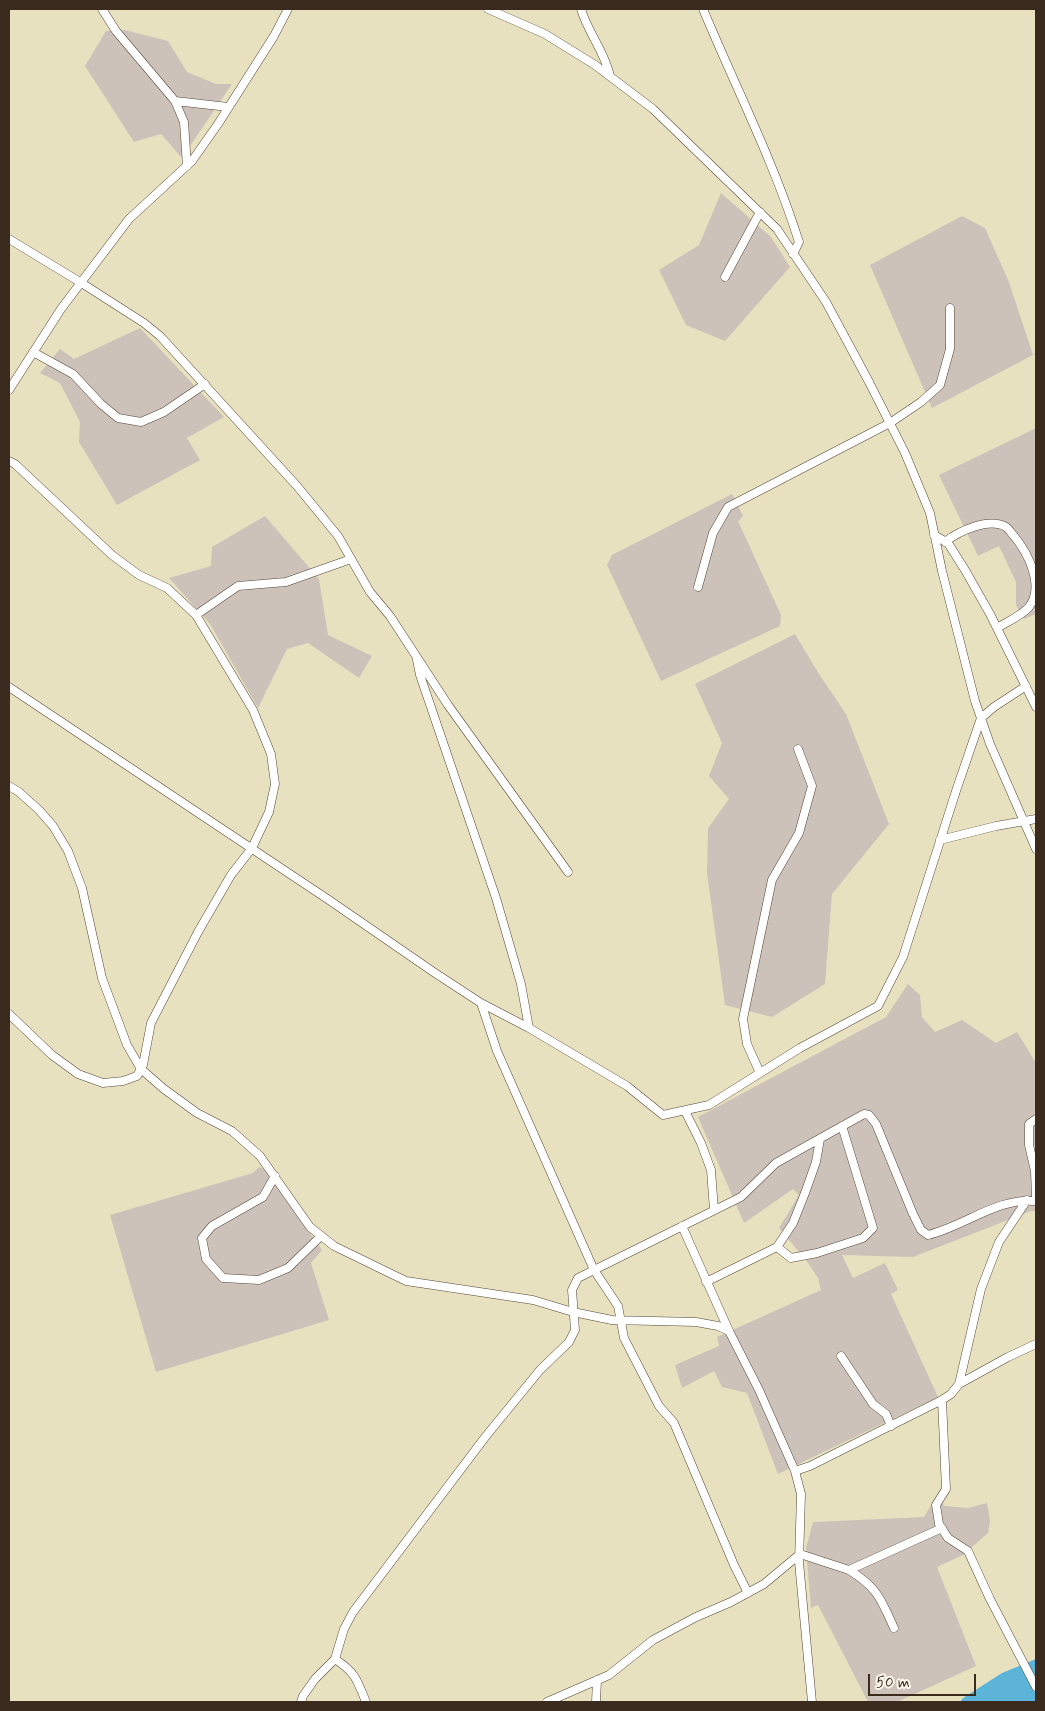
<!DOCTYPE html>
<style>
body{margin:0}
#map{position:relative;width:1045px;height:1711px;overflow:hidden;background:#e8e1bf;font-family:Mynerve,sans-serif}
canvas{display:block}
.frame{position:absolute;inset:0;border:10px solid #3b2a1e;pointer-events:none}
.scale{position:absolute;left:868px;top:1674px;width:108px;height:22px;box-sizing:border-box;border:2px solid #3b2a1e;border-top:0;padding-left:6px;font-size:15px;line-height:18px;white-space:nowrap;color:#3b2a1e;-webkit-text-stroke:4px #fbf7ec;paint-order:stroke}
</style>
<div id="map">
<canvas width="1045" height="1711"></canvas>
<div class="frame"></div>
<div class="scale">50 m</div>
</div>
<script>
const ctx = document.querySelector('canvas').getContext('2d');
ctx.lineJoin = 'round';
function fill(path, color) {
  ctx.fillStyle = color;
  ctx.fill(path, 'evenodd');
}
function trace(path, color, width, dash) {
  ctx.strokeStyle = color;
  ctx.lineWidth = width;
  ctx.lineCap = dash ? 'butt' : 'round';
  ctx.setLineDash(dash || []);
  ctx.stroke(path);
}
fill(new Path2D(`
 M125,30l43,11 19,31 29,12h16l-50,74 -21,-24 -27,8 -49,-76 21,-35z
 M721,193l50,44 19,30 -65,74 -39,-16 -27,-55 40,-25z
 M962,216l23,12 24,54 24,73 -101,53 -62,-143z
 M140,328l84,89 -37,21 13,22 -83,45 -38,-63 1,-20 -20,-39 -20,-10 20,-24 14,10z
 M1036,428v186l-12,5 -8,-14v-23l-17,-36 -21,10 -39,-81z
 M732,494l11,22 -5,5 43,94 -1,11 -119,55 -54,-116 5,-10z
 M265,516l54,63 9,56 44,21 -13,22 -51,-35 -21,6 -29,59 -48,-84 -41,-46 42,-12 1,-19z
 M795,634l24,40 27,40 43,110 -57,70 -7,90 -53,33 -47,-12 -18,-132 1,-45 21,-29 -20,-23 13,-33 -27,-59z
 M908,984l12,11 2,22 13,15 27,-12 34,23 21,-11 19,31v148h-5l-118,46 -71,-2 11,23 32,-15 13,27 -7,4 47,103 -160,77 -31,-81 -25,-6 -8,-16 -32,17 -7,-23 44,-19 -2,-9 104,-47 -3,-12 -10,-15 -29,-35 20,-33 -6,-6 -49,34 -46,-106 188,-100z
 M259,1167l5,2 58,81 -11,13 18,57 -173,52 -46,-157 143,-42z
 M936,1497l9,9 23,2 19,-5 3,18 -2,12 -25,22 -26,12 39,99 -79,36h-29l-50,-97 -7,3 -5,-60 7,-26 111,-5z`), '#ccc2b9');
fill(new Path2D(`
 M1036,1659v43h-76l3,-4 39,-25z`), '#5cb4d9');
const lane = new Path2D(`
 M102,9l14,22 59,70 9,21 3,44
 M488,9l57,25 50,31 58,44 124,120 49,73 43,80 36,71 25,60 12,58 33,130 15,43 46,105
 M581,9c7,24 24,43 29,67
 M703,9c32,77 71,153 96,233l-6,12
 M175,101l53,6
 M9,239l71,43 64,41 16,13 137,150 41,50 32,56 20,24 58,89 120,167
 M725,277l35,-65
 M33,352l40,22 28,30 17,14 23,4 23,-10 41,-28
 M9,390l52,-81 68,-90 63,-58 26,-37 56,-88 14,-27
 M9,461l6,3 97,91 27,20 28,13 29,27 57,95 18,44 4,30 -6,28 -17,36 -21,27 -33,57 -47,91 -8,42 -6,11 -14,5 -20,2 -25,-9 -26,-19 -43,-41
 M934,535l14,8 17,27 25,44 46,93
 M945,542c14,-11 44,-25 61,-15 3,2 6,7 8,9 14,17 31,50 15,71 -8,9 -22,15 -32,21
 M698,587l15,-54 15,-26 162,-84 31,-21 19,-17 10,-36v-41
 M196,615l42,-29 48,-4 65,-23
 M417,660l3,15 76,223 25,86 8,44
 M9,687l320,213 106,73 46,30 48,25 98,58 36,29 46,-10 91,-57 78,-42 25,-49 53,-166 25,-73 13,-11 32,-21
 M9,786l10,6 20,18 14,16 15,25 14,37 20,90 25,67 14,24 23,20 33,24 35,18 28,25 50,71 24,19 72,35 127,19 40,12 39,8 84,2 22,4 11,5
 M940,840l56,-14 40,-7
 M481,1003l16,48 97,219 24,36 6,32 35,68 15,17 60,142 14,28
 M760,1073l-13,-29 -4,-25 29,-139 27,-47 13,-47 -14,-37
 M685,1111l16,32 10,27 3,40
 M1036,1119l-7,5v21l6,26 1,25
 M275,1176l-12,21 -51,29 -10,12 4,21 17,19 36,2 29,-12 33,-32
 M682,1226l47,105 30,59 36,81 6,23 -2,68 13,140
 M777,1247l14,11 26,-5 46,-15 10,-10 -31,-102
 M706,1282l71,-35 16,-24 12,-30 11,-31 4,-23
 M841,1356l32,48 13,10 5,12
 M959,1384l22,-95 18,-47 28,-42
 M942,1400l4,89 -10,16 3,19 9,14 20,13 22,48 46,88
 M795,1471l15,-5 132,-66 9,-6 8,-10 49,-27 28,-13
 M849,1570c28,17 32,29 45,58
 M335,1659c21,14 22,21 31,43
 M301,1702l2,-6 12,-17 20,-20 9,-30 9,-17 133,-176 54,-66 29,-28 6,-12 -3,-40 6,-12 163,-81 35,-34 88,-49 5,1 7,9 37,90 8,16 7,5c37,-9 70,-38 108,-34
 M547,1702l62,-27 44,-35 43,-23 35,-15 33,-18 36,-30 49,16 93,-42
 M596,1702l1,-22`);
trace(lane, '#554536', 9);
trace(lane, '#fff', 8);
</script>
